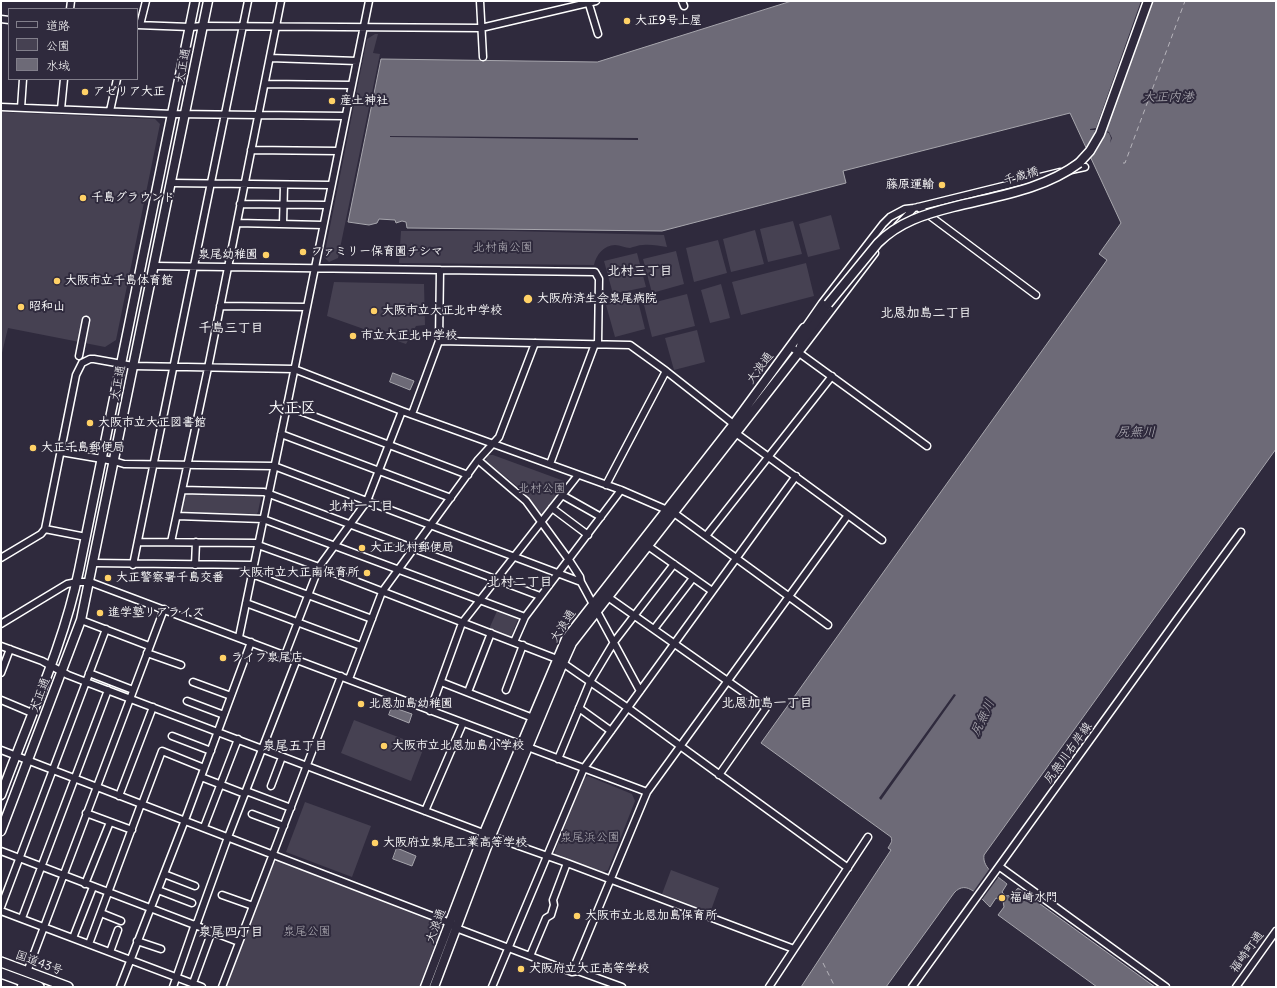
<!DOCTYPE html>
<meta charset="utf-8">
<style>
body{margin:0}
#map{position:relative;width:1277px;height:988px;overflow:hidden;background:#2f2a3d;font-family:Delius,"Klee One",sans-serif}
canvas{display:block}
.frame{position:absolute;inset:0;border:2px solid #fff;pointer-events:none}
.legend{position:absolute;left:8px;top:8px;width:130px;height:72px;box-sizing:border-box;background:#2f2a3d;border:1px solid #827f8b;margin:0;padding:5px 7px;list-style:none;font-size:12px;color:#fff}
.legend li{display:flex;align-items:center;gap:8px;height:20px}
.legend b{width:20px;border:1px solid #827f8b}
</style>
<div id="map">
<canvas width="1277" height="988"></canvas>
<div class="frame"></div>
<ul class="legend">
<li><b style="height:5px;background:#2f2a3d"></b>道路</li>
<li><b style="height:11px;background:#464152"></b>公園</li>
<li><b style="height:11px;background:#6d6a77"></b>水域</li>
</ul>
</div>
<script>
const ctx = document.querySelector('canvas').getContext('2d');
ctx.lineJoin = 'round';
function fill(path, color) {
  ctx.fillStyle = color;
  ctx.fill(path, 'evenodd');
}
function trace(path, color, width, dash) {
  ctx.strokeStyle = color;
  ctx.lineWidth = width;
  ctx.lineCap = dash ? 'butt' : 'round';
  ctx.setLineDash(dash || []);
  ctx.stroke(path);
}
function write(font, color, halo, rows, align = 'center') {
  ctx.font = font + ' Delius,"Klee One",sans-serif';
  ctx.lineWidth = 4;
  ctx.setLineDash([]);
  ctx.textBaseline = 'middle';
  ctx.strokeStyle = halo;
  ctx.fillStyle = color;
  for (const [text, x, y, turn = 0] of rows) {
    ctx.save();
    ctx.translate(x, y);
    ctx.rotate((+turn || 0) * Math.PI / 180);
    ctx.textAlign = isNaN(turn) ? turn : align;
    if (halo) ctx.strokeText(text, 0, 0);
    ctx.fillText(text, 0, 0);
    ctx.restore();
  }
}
fill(new Path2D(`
 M375,34h3l-5,19 7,1 -42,204 -9,4 -5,-5 43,-218z
 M1,112l154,7 5,5 -44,216 -11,7 -97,-19 -7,29z
 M831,215l9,34 -32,8 -9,-33z
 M793,221l9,33 -34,8 -8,-33z
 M755,230l9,34 -33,8 -8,-33z
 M401,231h113l150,4 3,12c-8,-1 -16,-3 -24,-2 -5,0 -9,2 -13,3 -5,0 -10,-3 -15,-3 -11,0 -19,10 -21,20l-195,-2z
 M718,240l9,33 -33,9 -8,-34z
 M676,251l8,33 -32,9 -9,-34z
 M637,253l9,34 -33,7 -9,-33z
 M806,263l8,33 -73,19 -9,-33z
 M334,282l90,2 1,41 -9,1 -10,18 -79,-28z
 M721,284l9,34 -20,5 -9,-33z
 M687,294l8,32 -43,11 -8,-32z
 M637,297l8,32 -30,8 -9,-32z
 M697,330l8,32 -31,8 -9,-32z
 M487,455h6l71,26 1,4 -22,30h-5l-8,-11 2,-2 -9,-11 -37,-30z
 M187,494l72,1 2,2 -3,15 -2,3 -74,-1 2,-18z
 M497,611l21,8 -7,18 -22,-8z
 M354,720l70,27 -13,34 -70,-28z
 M588,776l44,18 3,7 -27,69 -5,2 -48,-17v-4l29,-73z
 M305,802l66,24 -19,51 -66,-25z
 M278,861l159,62 2,11 -20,53h-193l48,-125z
 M671,870l48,18 -9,25 -48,-19z`), '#464152');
const water = new Path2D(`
 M792,1h484v448l-292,406c-2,14 14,21 23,29l-5,8 4,4 6,-1 6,-7 137,99h-58l-99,-72 6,-8 -1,-6 -7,-3 -6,9c-10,-9 -23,-29 -36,-14l-68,94h-85l90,-137 -3,-2c2,-4 5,-6 3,-11l-130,-94 346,-483 -8,-6 22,-31 -51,-110 -227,58 3,12 -184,48 -255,-3 -1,-6 -4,-1 -6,2 -1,-3 -16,-1 -2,4 -8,2 -21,-3 33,-163 216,3z
 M393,373l21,8 -4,9 -20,-8z
 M392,707l20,7 -3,9 -20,-8z
 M397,848l19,8 -4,10 -19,-7z`);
fill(water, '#6d6a77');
trace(water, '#a7a6ad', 1);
fill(new Path2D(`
 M1141,1h12l-47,130 3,1 3,6 -2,5 1,-5 -2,-5 -3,-1 -7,12 -11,14 -3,-8 9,-14 1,-6h-5v-1l6,-1z
 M390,136l248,2v2l-248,-3z
 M954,694l2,1 -75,105 -2,-2z
 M990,868l10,7 -19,26 -8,-9z`), '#2f2a3d');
trace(new Path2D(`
 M1123,163h2l60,-162
 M823,963l12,24`), '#b6b4bb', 1, [5, 4]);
const minor = new Path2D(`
 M480,1l3,56
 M588,1l10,33
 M682,1l2,5
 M70,9l1,-8
 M1,19l8,1
 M137,25l53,2 13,-1 278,2 115,-27
 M140,25l6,-24
 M270,58l87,3
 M265,84l87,1
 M1,107l172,7 172,2
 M21,108l2,-29
 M61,109l3,-30
 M110,111l7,-32
 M251,150l87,1
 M1071,170l14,-3
 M171,183l160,2
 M240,204l87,1
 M918,207l118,88
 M237,223l86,2
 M283,224l1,-39
 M897,226l17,-18
 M154,266l286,4 -1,71 -27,73
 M440,270l155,2 4,7 -1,65
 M220,306l87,1
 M806,326l16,-23 61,-79 7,-7 15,-8 9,-1 146,-36
 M439,341l191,4 36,26 70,55
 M791,347l136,99
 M802,349l73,-96
 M79,356l7,-36
 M287,406l181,69
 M733,431l149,109
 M281,434l170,64
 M61,452l53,9 10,3 150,2 307,116
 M478,460l48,41 43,59 11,17 1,5 59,109
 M550,464l45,-120
 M606,485l60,-114
 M182,490l82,2 276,104
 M562,495l39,22
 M552,508l36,27
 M177,516l86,3 262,98
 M45,529l41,8
 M706,536l126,-160
 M138,542l120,1
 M171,542l37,-174 73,-367
 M258,545l61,22 238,92 71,49 220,160
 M648,546l64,45
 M1,558l40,-24 4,-5 31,-154 6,-12 8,-4h4l39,7 161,3 108,42 219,79 53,23 154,112
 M94,563l159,2
 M133,565l115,-564
 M195,565l1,-23
 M252,574l120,45
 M605,595l161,113 -47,67
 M246,603l115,43
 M81,620l68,26
 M1,624l66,-40 10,-2h13l557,210
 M654,629l39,-51
 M239,637l48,-231 82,-405
 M514,642l11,-25 96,-127
 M1,646l41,15 26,14 18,7 405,154 76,27 227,86
 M147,653l34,12
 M285,655l34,-88 48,-66 35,-90
 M1,673l9,-24
 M89,673l44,17
 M349,679l33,-87 96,-132 21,-23 36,-94
 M193,682l38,14
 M441,682l92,36
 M506,690l17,-45
 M468,692l23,-59
 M1,700l31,13
 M187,701l37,14
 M579,708l32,23
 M430,711l32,-88 116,-148
 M172,736l39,15
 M1,750l444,171 11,7 116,44 6,-1 44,16
 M558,759l32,-77 24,-40 60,-78
 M201,777l44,17
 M271,786l11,-29
 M246,791l45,17
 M119,796l34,-89
 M142,804l20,-53 42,17
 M425,811l38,-88
 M86,813l46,17
 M252,814l32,12
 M204,827l34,-88
 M1,851l238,91
 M1000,867l166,120
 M164,874l31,12
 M85,884l25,-62
 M158,890l34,13
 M222,895l31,11
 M1,907l105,-278
 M1,911l201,76
 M101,913l20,8
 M22,918l86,-228
 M73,938l20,-51
 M137,941l24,8
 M89,944l52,-140
 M110,952l8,-22
 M530,956l16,-38 5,-3 3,-10 -1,-5 14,-37
 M27,972l137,-363
 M572,972l75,-180 201,-277
 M193,983l19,-52
 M21,987v-1
 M120,987l65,-167 66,-178
 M173,987l22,-63 2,-1 31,-86 69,-178
 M222,987l119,-311
 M492,987l92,-219 212,-292
 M769,987l99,-150
 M912,987l266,-369 63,-86
 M1236,987l40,-56`);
const major = new Path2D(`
 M1079,163l11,-12 10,-17 48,-133
 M1,795c27,-75 62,-147 78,-225l116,-569
 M1,831l80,-211 127,-619
 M425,987l59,-154 82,-194 164,-210 74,-101
 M434,987l57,-151 72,-173 9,-20 227,-291 4,-12 25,-36`);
const highway = new Path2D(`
 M1,962l67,25
 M1,973l38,14`);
trace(minor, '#fff', 9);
trace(major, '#fff', 11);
trace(highway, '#fff', 12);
trace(minor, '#2f2a3d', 6);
trace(major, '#2f2a3d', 8);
trace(highway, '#2f2a3d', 9);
const majorBridge = new Path2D(`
 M828,304l50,-61c21,-21 47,-29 75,-36 43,-11 90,-17 126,-44`);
trace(majorBridge, '#fff', 11, []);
trace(majorBridge, '#2f2a3d', 8);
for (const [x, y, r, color] of [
 [627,21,4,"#ffd166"],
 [85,92,4,"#ffd166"],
 [332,101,4,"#ffd166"],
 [942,185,4,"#ffd166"],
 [83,198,4,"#ffd166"],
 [303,252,4,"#ffd166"],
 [266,255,4,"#ffd166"],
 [57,281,4,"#ffd166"],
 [528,299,5,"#ffd166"],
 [21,307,4,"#ffd166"],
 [374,311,4,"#ffd166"],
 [353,336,4,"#ffd166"],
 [90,423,4,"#ffd166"],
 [33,448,4,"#ffd166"],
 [362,548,4,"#ffd166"],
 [367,573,4,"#ffd166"],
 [108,578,4,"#ffd166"],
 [100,613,4,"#ffd166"],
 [223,658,4,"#ffd166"],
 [361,704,4,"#ffd166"],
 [384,746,4,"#ffd166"],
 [375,843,4,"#ffd166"],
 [1002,898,4,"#ffd166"],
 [577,916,4,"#ffd166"],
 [521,969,4,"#ffd166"]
]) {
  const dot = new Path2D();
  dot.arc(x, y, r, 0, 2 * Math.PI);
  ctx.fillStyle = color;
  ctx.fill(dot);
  trace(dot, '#2f2a3d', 1.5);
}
write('bold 12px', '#fff', '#2f2a3d', [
 ["大正9号上屋",635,21],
 ["アゼリア大正",93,92],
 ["産土神社",340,101],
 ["藤原運輸",934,185,"right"],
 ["千島グラウンド",91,198],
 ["ファミリー保育園チシマ",311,252],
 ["泉尾幼稚園",258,255,"right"],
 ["大阪市立千島体育館",65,281],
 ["大阪府済生会泉尾病院",537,299],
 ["昭和山",29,307],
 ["大阪市立大正北中学校",382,311],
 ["市立大正北中学校",361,336],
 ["大阪市立大正図書館",98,423],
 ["大正千島郵便局",41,448],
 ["大正北村郵便局",370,548],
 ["大阪市立大正南保育所",359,573,"right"],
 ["大正警察署千島交番",116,578],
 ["進学塾リアライズ",108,613],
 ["ライフ泉尾店",231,658],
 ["北恩加島幼稚園",369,704],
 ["大阪市立北恩加島小学校",392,746],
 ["大阪府立泉尾工業高等学校",383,843],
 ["福崎水門",1010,898],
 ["大阪市立北恩加島保育所",585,916],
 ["大阪府立大正高等学校",529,969]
], 'left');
write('12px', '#fff', '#2f2a3d', [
 ["大正通",183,66,-79],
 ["千歳橋",1021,176,-16],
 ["大浪通",760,368,-53],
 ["大正通",118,383,-79],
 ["大浪通",563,626,-57],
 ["大正通",40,695,-69],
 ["尻無川右岸線",1068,753,-54],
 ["大浪通",436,926,-69],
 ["福崎町通",1247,952,-54],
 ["国道43号",39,963,20]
]);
write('12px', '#b5b3ba', '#2f2a3d', [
 ["北村南公園",503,248],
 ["北村公園",542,489],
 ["泉尾浜公園",590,838],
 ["泉尾公園",307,932]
]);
write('italic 13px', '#b6b4bb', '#2f2a3d', [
 ["大正内港",1168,97],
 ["尻無川",1136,432],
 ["尻無川",983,718,-65]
]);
write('bold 13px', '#fff', '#2f2a3d', [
 ["北村三丁目",640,271],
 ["北恩加島二丁目",926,313],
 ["千島三丁目",231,328],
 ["北村一丁目",361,506],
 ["北村二丁目",520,582],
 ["北恩加島一丁目",767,703],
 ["泉尾五丁目",295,746],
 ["泉尾四丁目",231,932]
]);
write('bold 16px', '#fff', '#2f2a3d', [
 ["大正区",292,408]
]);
</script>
